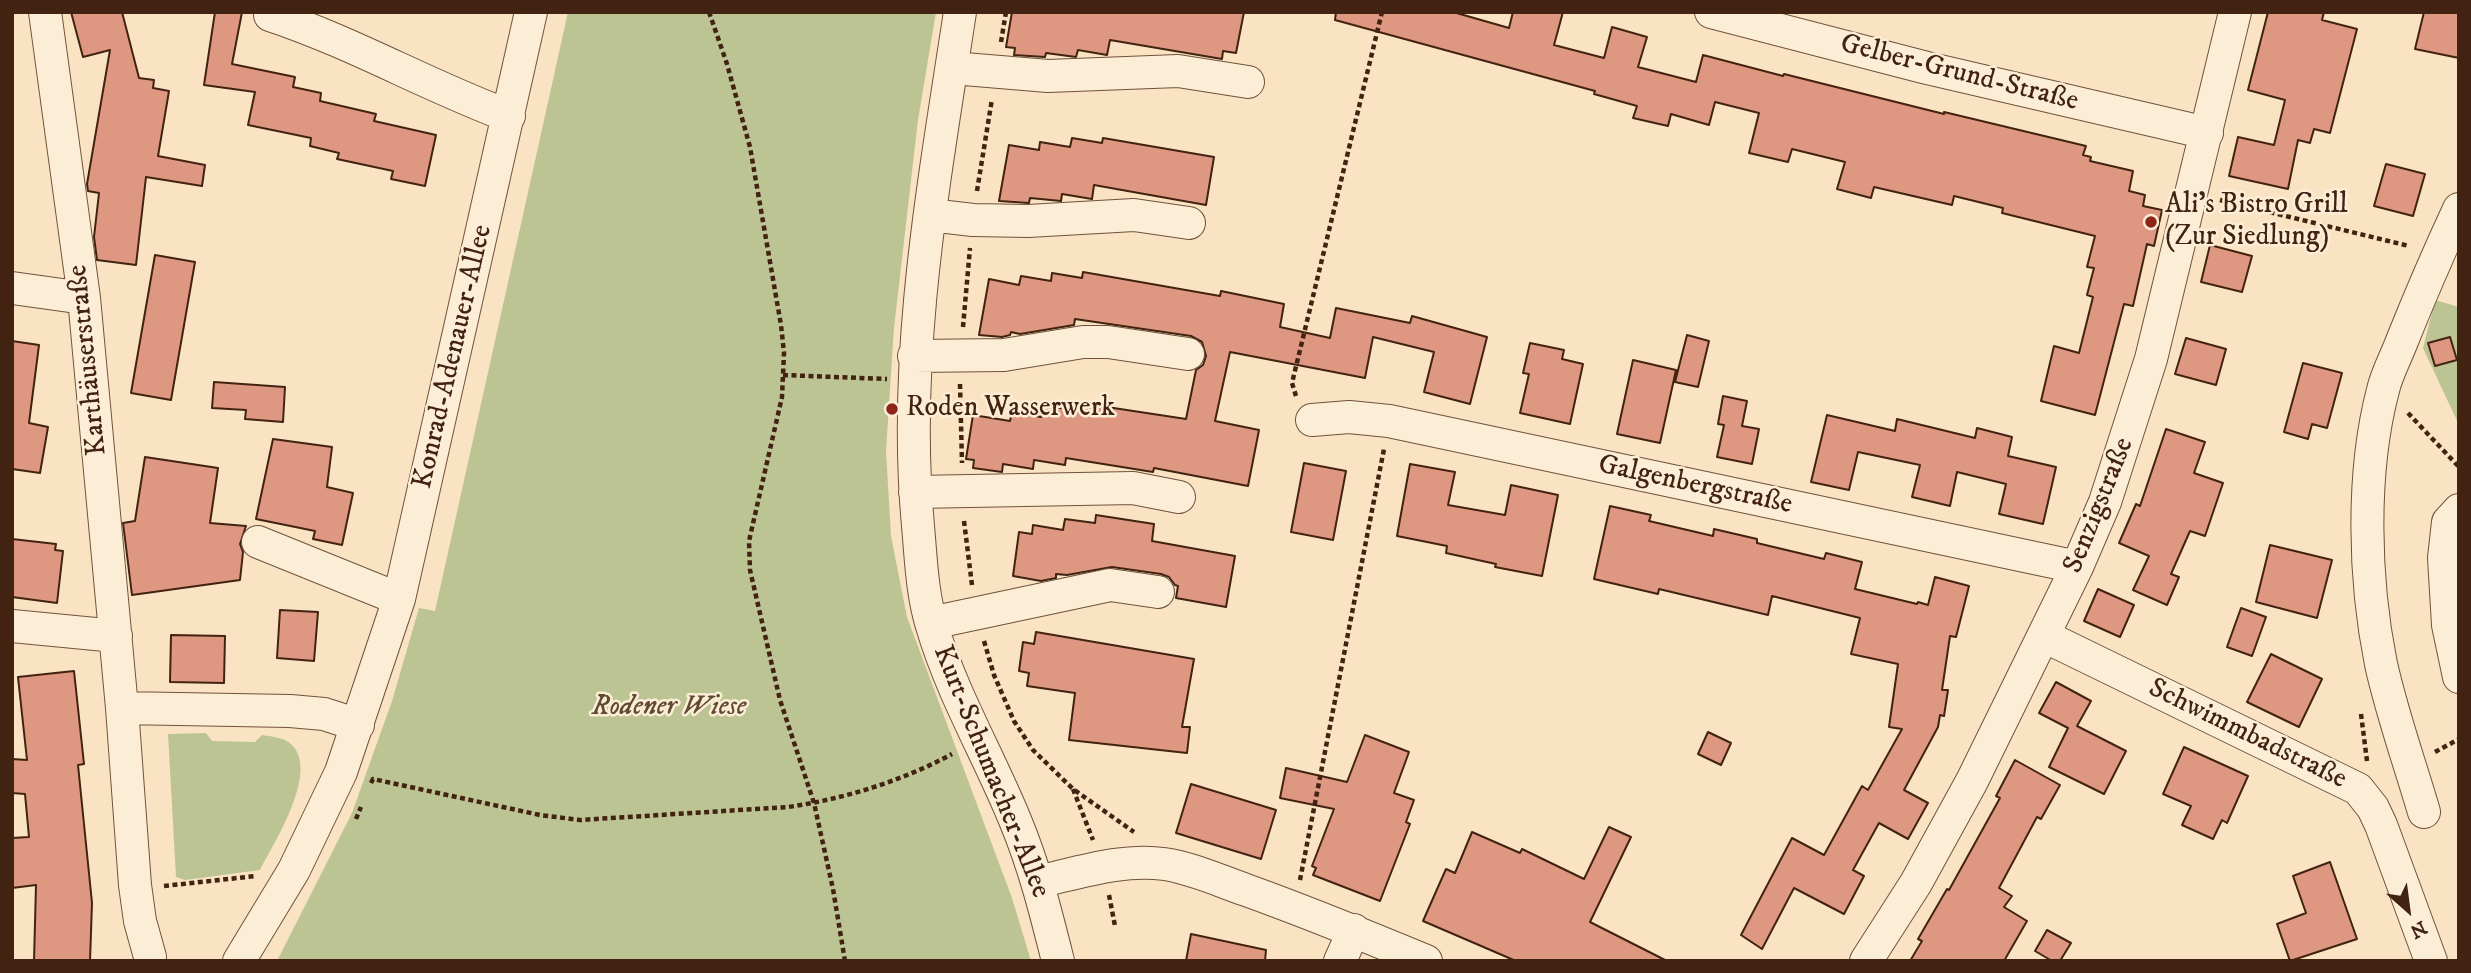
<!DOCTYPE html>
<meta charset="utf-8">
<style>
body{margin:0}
#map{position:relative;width:2471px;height:973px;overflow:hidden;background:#fae3c2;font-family:"IM FELL DW Pica",serif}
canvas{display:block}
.frame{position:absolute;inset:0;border:14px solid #422210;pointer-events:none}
.north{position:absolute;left:2373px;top:875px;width:70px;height:70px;-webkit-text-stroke:5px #fcedd7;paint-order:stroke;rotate:152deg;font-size:19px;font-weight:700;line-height:28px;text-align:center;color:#422210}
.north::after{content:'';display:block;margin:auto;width:24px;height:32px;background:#422210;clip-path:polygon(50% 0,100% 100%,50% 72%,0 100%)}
</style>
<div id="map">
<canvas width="2471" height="973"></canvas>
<div class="frame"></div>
<div class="north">N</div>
</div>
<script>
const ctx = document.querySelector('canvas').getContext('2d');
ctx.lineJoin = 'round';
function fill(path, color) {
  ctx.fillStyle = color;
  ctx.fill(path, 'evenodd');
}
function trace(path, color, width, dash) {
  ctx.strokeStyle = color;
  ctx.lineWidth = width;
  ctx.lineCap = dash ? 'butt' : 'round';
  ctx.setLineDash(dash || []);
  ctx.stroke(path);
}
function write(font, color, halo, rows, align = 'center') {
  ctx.font = font + ' "IM FELL DW Pica",serif';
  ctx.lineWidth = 5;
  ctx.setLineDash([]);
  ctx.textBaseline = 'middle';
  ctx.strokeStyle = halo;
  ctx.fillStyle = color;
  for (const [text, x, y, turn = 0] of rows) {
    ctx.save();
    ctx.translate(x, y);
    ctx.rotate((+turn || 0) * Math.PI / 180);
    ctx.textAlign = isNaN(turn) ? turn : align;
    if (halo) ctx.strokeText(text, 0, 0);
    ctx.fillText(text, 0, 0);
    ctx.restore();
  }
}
fill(new Path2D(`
 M568,12h368l-18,108 -24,208 -8,123 5,85 16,81 105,281 19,63h-754l75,-148 40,-112 27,-93 16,3z
 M2435,300l24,7v118l-36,-77z
 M206,733l6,8 43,1 7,-7c11,2 23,2 31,11 25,28 -19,97 -33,124l-75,10 -9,-3 -8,-143z`), '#bcc494');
const building = new Path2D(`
 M71,12h51l17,66 15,2 -1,8 16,3 -11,65 47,9 -3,21 -56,-9 -10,88 -39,-5 -3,-23 5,-44 -11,-2 -1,-7 23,-134 -27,7z
 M215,12h27l-10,52 63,13 -2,10 28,6 -1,8 56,13 -2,7 62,14 -11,51 -34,-7 2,-8 -56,-12 2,-6 -29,-7 1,-8 -63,-13 7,-33 -51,-7z
 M1012,12h232l-8,41 -13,-2 -1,8 -112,-19 -3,15 -29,-5 -2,7 -30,-4 -1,4 -31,-2 1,-7 -9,-1z
 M1336,12h117l56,16 4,-16h50l-9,33 50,13 8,-31 35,10 -9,30 58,15 7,-27 80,21 1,-2 160,40v-2l142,34 -3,9 8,2 -1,4 43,10 -4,20 16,4 -2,11 19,4 -8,36 -7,-2 -14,62 -9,-2 -29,111 -54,-14 13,-55 25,7 14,-56 -6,-2 7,-27 -7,-1 8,-31 -93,-23 1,-5 -49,-12 -2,9 -78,-18 -3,11 -34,-9 8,-27 -53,-13 -4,13 -39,-9 10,-40 -44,-11 -6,23 -38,-11 -3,12 -35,-8 4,-12 -43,-12 1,-3 -260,-71z
 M2268,12h56l-2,8 35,9 -27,104 -16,-4 -4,14 -12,-3 -10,49 -59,-13 9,-39 36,8 11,-45 -37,-10z
 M2424,12h35v46l-44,-9z
 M1072,138l30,5 1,-5 111,19 -8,48 -112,-20 -2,14 -30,-5 -1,7 -31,-3 -1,5 -30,-2 10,-56 30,5 1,-8 30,5z
 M2386,164l39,10 -12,42 -39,-10z
 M2210,245l42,11 -10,36 -41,-10z
 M155,255l40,7 -24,138 -40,-7z
 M1083,272l137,24 1,-5 63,13 -4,23 50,11 6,-30 74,15 2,-7 75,21 -17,67 -46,-12 10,-40 -61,-15 -8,41 -135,-26 -15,69 44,9 -11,56 -94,-18 -1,4 -87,-14 -1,7 -31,-5 -1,9 -30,-5 -1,8 -29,-4 1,-8 -8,-1 7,-44 37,6 2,-9 29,5 2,-12 30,5 1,-8 112,17 10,-49 7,-5 3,-9 -4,-14 -11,-6 -116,-17 -1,6 -54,9 -9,-2 -1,3 -8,2 -23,-2 10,-56 30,6 2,-9 30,5 1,-8 30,5z
 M1687,335l22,6 -11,46 -23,-5z
 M2450,337l7,23 -22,6 -7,-23z
 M2186,338l40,11 -10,36 -41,-11z
 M12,341l27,4 -10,78 19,4 -8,46 -28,-4z
 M1530,343l34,7 -2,9 21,5 -13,60 -50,-11 9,-39 -6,-1z
 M1633,360l43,10 -16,73 -43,-9z
 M2303,363l39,10 -15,55 -15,-4 -4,15 -24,-7z
 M214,382l71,5 -2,35 -38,-3 1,-9 -34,-2z
 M1723,396l24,5 -5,25 17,3 -7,35 -35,-7 7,-32 -6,-1z
 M1827,415l68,16 2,-12 78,19 2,-10 35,9 -4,19 48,11 -13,57 -44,-10 7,-30 -49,-12 -7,34 -38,-9 8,-32 -62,-13 -9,38 -38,-8z
 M2166,429l39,13 -11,31 29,10 -18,53 -15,-5 -19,43 8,3 -12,28 -34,-15 16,-34 -30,-13 17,-39 4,2z
 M273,439l59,8 -5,40 26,6 -11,52 -29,-6 2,-8 -59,-12z
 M145,457l73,11 -8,55 36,3 -6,18 3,8 -3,28 -108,15 -9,-72 12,-2z
 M1304,463l42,8 -13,69 -42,-8z
 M1410,464l45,8 -7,33 57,10 6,-30 47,10 -16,81 -47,-9 1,-3 -50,-11 1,-7 -50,-10z
 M1610,506l41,9 -2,6 64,15 1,-7 43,10v4l67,16 2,-6 36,9 -7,27 62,15 1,-2 10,3 7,-28 34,9 -13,51 -6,-1 -8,54h6l-4,26 -4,-1 -2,12 -34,63 24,13 -20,36 -29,-16 -26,47 11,6 -20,38 -50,-26 -32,61 -21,-14 51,-97 32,17 38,-69 6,4 34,-61 -13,-2 9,-63 -47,-10 9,-36 -88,-22 -4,19 -109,-26 -1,5 -64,-15z
 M1096,515l58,9 -2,17 83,15 -9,51 -50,-9 2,-12 -3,-1 -6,-8 -8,-3 -49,-7 -45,8 -11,-1v4l-15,3 -28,-5 6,-44 13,2 1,-9 30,5 2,-11 30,4z
 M12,539l44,5 -1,6 8,1 -6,52 -45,-6z
 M2270,545l62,15 -15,58 -61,-16z
 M2098,589l36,16 -14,32 -36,-16z
 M2241,608l25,9 -14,39 -25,-9z
 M280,610l38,2 -4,49 -37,-3z
 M1036,632l158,27 -12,68h8l-3,26 -118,-13 6,-47 -48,-7 2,-13 -10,-2 4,-29 11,2z
 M171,635l54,1 -1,47 -54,-1z
 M2271,654l51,25 -23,48 -52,-25z
 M74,671l10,93 -6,1 14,138 -2,58h-56l2,-76 -24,3v-50l17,-1 -4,-43 -13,-1v-34l15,1 -9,-83z
 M2056,682l35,19 -14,25 49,25 -22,43 -55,-27 19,-39 -29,-15z
 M1708,732l23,11 -10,22 -23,-11z
 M1365,735l44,17 -15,41 20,7 -8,22 4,2 -30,77 -67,-26 3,-7 -4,-2 22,-57 -54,-11 6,-30 61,14z
 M2184,747l64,29 -21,47 -5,-3 -9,19 -31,-14 9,-19 -28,-12z
 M2015,760l45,25 -19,34 -4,-2 -38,71 13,8 -8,11 23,14 -23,40h-94l12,-20 -4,-2 29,-50 2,1 51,-92 -4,-2z
 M1191,784l85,26 -15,49 -85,-26z
 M1609,827l22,10 -41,85 77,39h-151l-93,-40 23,-52 9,4 17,-41 48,21 2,-4 62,30z
 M2330,862l27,77 -67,22 -13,-37 29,-11 -13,-37z
 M2047,930l24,13 -11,18h-8l-17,-10z
 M1191,934l75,16 -1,11h-79z`);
fill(building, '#de9882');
trace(building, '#422210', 2);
const minor = new Path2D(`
 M45,12l39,286 38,410 13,177 5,36 10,36
 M960,12c-26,171 -58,341 -42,514 3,33 4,68 14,100 20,68 56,128 83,194 19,45 31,93 43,141
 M1711,12l216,56 280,65
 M270,15c82,27 158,71 239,101
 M952,68l96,8 130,-5 70,11
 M930,215l43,5 55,1 106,-6 55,8
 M12,288l72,10
 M914,356l90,-1 79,-13h25l80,12
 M1312,420l37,-3 40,4 688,146
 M915,492l218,-4 46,9
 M2459,510l-11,12 -4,36 4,67 11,52
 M258,542l141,57
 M931,623l179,-38 48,7
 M12,626l104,10
 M2044,636l314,153 15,19 8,17 50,136
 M122,708l168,3 34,3 34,11
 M2424,812c-14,-48 -32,-98 -43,-148 -17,-84 -20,-190 2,-274 4,-17 13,-33 19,-49 18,-45 37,-89 57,-132
 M1037,882c41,-9 86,-24 127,-18 28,4 56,17 82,26 61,22 120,46 180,71
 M239,961l55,-91 47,-98 58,-173 132,-587
 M1340,961l14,-31
 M1866,961l50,-78 56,-102 105,-214 28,-65 46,-143 84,-347`);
trace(minor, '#70523c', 34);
trace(new Path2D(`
 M709,12l18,52 23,83 31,178 3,28 -2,44 -33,144 1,29 30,130 34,103 19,86 12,72
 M1001,42l5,-30
 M977,191l15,-92
 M2220,200l189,46
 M963,327l7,-79
 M783,375l104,4
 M960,384l2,79
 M1296,396l-4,-13 90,-371
 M2408,413l51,54
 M964,521l8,64
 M984,641l10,34 20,46 19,29 40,39 61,43
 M2361,714l6,47
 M2435,752l24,-13
 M371,783l2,-4 167,36 40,5 208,-13c56,-8 114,-26 164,-53
 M1073,789l20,51
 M356,819l5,-12
 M1300,880l84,-431
 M164,886l92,-10
 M1109,895l6,31`), '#422210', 4.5, [5, 3.5]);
trace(minor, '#fcedd7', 32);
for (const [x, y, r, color] of [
 [2151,222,7,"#8f2418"],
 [892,409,7,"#8f2418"]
]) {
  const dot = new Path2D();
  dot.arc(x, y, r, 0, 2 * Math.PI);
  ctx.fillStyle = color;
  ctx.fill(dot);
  trace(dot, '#fcedd7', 2.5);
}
write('28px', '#422210', '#fcedd7', [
 ["Gelber-Grund-Straße",1959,74,14],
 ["Konrad-Adenauer-Allee",454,357,-77],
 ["Karthäuserstraße",89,360,-96],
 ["Galgenbergstraße",1695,486,12],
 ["Senzigstraße",2100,506,-68],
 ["Schwimmbadstraße",2247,735,26],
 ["Kurt-Schumacher-Allee",990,772,68]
]);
write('28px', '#422210', '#fcedd7', [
 ["Ali's Bistro Grill",2165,206],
 ["(Zur Siedlung)",2165,238],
 ["Roden Wasserwerk",906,409]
], 'left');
write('italic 28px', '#604a31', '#fcedd7', [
 ["Rodener Wiese",669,708]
]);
</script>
